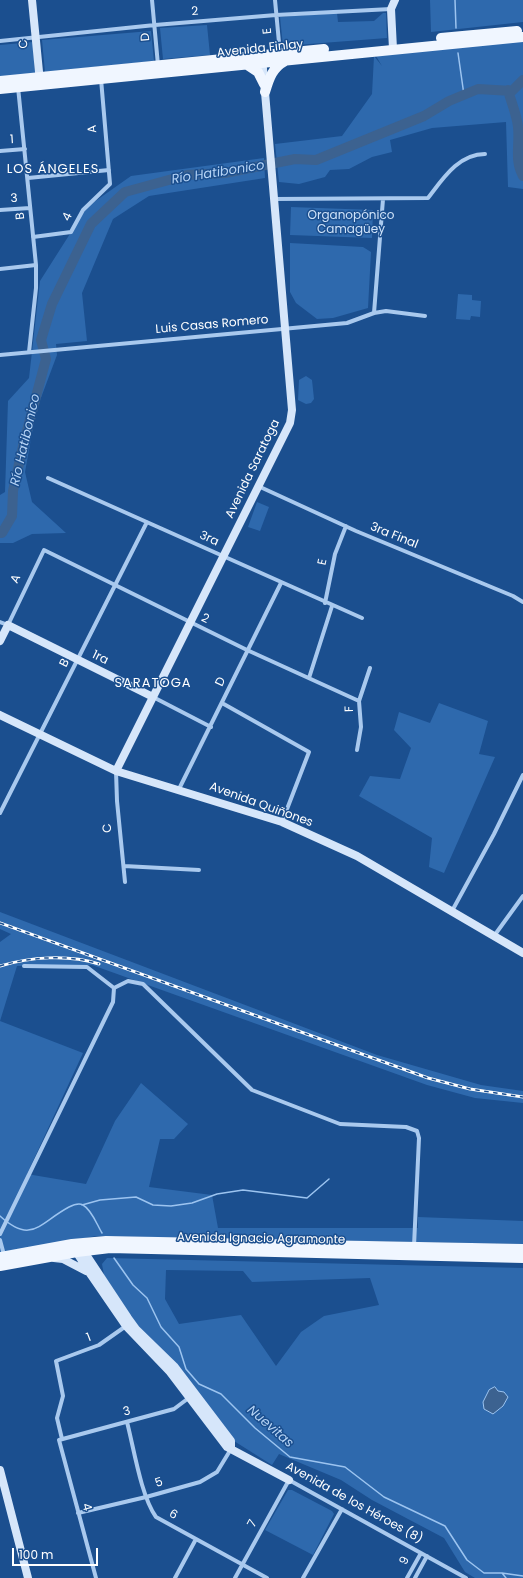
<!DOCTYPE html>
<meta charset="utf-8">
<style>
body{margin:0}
#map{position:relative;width:523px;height:1578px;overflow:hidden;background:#1b4f8f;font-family:Poppins,sans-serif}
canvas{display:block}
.scale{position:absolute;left:12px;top:1548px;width:86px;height:18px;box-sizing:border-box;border:2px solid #fff;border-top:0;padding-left:5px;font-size:12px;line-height:14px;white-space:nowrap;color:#fff;-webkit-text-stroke:3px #1b4f8f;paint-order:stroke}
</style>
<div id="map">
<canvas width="523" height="1578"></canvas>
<div class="scale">100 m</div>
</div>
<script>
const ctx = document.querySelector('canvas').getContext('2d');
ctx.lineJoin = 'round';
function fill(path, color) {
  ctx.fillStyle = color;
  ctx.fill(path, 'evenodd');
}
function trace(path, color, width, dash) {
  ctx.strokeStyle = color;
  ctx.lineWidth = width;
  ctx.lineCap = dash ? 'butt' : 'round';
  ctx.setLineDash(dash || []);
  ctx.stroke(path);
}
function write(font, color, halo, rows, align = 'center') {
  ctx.font = font + ' Poppins,sans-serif';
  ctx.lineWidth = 3;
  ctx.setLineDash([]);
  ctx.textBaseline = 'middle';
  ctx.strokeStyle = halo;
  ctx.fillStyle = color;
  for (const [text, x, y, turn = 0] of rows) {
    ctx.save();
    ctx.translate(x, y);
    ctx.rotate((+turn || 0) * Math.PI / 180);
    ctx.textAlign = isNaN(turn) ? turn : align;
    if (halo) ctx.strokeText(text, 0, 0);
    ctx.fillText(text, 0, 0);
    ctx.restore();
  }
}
fill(new Path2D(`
 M430,0h93v22l-92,10z
 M337,13l1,9 36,-1 9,-8h3l1,25 -104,8 -3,-29z
 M207,25l3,30 -47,4 -3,-31z
 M151,31l3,30 -109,11 -3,-32z
 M523,41v148l-15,-2 -2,-65 -74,6 -42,12 2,12 -20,5 -23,12 -19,1 -5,7 -26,7 -20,-2 -4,-38 67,-8 30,-42 2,-38 8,10 -6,-10z
 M33,42l2,31 -35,4v-32z
 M264,158l1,20 -116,18 -36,23 -31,74 5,48 -31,3 1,11 -21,56 -11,61 7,30 34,31 -34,1 -19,9h-13v-48l5,-3 3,-91 21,-23 11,-97 47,-74 44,-31z
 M291,207l82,3 -1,28 -82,-3z
 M290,243l73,4 8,5 -3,56 -35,10 -16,1 -21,-16 -6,-11z
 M458,294l14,1v5l9,1 -1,16 -9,-1 -1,4 -14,-1z
 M306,376l6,4 2,19 -3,4 -5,1 -8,-4 1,-20z
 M257,502l12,5 -9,24 -12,-4z
 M439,703l49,18 -9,33 16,3 -51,116 -15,-6 3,-29 -73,-42 11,-20 30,3 11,-31 -17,-18 5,-18 31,11z
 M0,912l377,143 104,30 42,6v12l-48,-5 -48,-13 -335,-120 -75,1 -17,55 83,32 -56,121 59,10 29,-63 26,-38 47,41 -14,15h-14l-11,48 63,8 6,33h200v-11l105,4v23l-427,-8 -96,18v-312l11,-8 -11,-5z
 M107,1258l416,10v310h-48l-10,-6 -21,-34 -72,-38 -31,-20 -62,-26 -7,11 -38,-24 -98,-117 -32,-49 -2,-11zM166,1270l77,1 9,11 118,-4 9,27 -55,11 -23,16 -25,34 -35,-51 -62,9 -14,-25z
 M288,1490h4l40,21 2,3 -21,41 -48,-25z`), '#2e69ad');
const water = new Path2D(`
 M495,1387l3,4 6,1 4,5 -5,9 -10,8 -9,-5 -1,-7 6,-12z`);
fill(water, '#3c6290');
trace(water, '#9cc4f0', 1);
trace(new Path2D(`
 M455,0l1,28
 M458,53l6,42
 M82,1205l18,-5 36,-3 17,8 18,1 21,-3 25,-9 26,-4 64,8 22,-19
 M0,1216c32,29 39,7 69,-9 4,-2 10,-4 14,-2 9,5 14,20 19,28
 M114,1258l19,27 14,13 14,29 18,20 7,22 13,15 22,10 34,34 35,29 55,10 39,30 61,29 22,34 17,13h18l21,3
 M502,1573l4,5`), '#9cc4f0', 1.5);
trace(new Path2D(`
 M508,90c3,12 9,25 10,37 2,17 -4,33 5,49
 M0,533h2l10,-17 1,-25 10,-45 23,-87 -5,-19 11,-36 39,-80 34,-32 62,-17 38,-2 70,-14 21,1 108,-44 25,-15 29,-12 34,2 11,-11`), '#3c6290', 10);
trace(new Path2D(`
 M152,0l6,65
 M275,0l5,53
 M0,41l155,-16 121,-10 115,-6
 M18,87l18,178v23l-7,64
 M0,151l25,-2
 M28,178l81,-8
 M274,199l154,-1c14,-18 30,-44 57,-44
 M0,210l30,-2
 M33,237l38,-5 12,-22 27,-26 -9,-105
 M0,269l36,-4
 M374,313l9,-114
 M0,355l347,-32 27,-10 12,-2 39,5
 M48,478l314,140
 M258,486l98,45 157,65 10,6
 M325,603l10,-49 11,-28
 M0,622l8,3 36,-75 203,100 112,51
 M309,678l23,-72
 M153,697l58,30
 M222,703l87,49 -27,70
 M357,750l4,-23 -2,-26 11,-33
 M116,771l1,30 8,81
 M179,789l102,-206
 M0,813l147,-291
 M124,866l75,4
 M452,911l42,-77 29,-59
 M494,936l29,-40
 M24,966l63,1 27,21
 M0,1234l113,-232 1,-14 14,-7 15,3 109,106 88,34 66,3 11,4 2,7 -5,108
 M0,1240l4,15
 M127,1422c7,27 14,74 29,95l111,61
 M62,1439l-5,-21 6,-22 -7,-35 43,-16 27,-19
 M78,1513l68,-16 54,-15 17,-10 14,-23
 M96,1578l-37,-138 115,-31 16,-12
 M175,1578l21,-39
 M235,1578l54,-98 177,98
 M303,1578l39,-69
 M407,1578l14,-25
 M415,1578l12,-22`), '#a9c9ee', 4);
trace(new Path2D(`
 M32,0l8,82
 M393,49l-2,-40 4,-9
 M0,641l8,-16 145,72
 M0,715l116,56 166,51 75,34 166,97
 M116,771l174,-348 2,-13 -3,-35 -27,-318
 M81,1247l47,71 8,11 38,37 57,75v8
 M74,1248l17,27 35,51 44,46 57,75 62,33
 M54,1258l9,1 23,12
 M0,1470l28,108`), '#d6e6fa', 8);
trace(new Path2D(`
 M441,38l76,-7
 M246,64l12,8 6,12
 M0,81l324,-32
 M0,89l523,-52
 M265,92c4,-13 7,-24 20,-31
 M0,1257l72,-13 34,-3 417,8
 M0,1266l77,-14 33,-4 413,10`), '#f0f6ff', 10);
const rail = new Path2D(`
 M0,923l428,155 42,11 53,8
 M0,966c30,-9 68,-12 99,-2`);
trace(rail, '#fff', 3);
trace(rail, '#1b4f8f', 1.5, [4.5]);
write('12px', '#fff', '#1b4f8f', [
 ["2",195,12,-5],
 ["E",268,31,-96],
 ["D",146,37,-94],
 ["C",24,44,-95],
 ["Avenida Finlay",260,49,-6],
 ["A",93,129,-95],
 ["1",12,140,-4],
 ["3",14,199,-4],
 ["B",21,216,-96],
 ["4",68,217,-65],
 ["Luis Casas Romero",212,325,-5],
 ["Avenida Saratoga",253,469,-64],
 ["3ra Final",394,536,22],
 ["3ra",209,539,24],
 ["E",323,562,-78],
 ["A",16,579,-64],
 ["2",205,619,26],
 ["1ra",100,658,26],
 ["B",65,663,-63],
 ["D",221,682,-65],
 ["F",350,709,-91],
 ["Avenida Quiñones",261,805,20],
 ["C",108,828,-97],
 ["Avenida Ignacio Agramonte",261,1239,1],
 ["1",89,1338,-21],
 ["3",127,1412,-15],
 ["5",159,1483,-16],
 ["Avenida de los Héroes (8)",354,1503,29],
 ["4",86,1507,75],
 ["6",173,1515,29],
 ["7",253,1524,-61],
 ["9",405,1561,-61]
]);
write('12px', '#cfe3fa', '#1b4f8f', [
 ["Organopónico",351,216],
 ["Camagüey",351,230]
]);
ctx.letterSpacing = '1px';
write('13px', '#fff', '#1b4f8f', [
 ["LOS ÁNGELES",53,170],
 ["SARATOGA",153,684]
]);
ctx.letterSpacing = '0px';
write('italic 13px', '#b5d3f5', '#1b4f8f', [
 ["Río Hatibonico",218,173,-9],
 ["Río Hatibonico",26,440,-77],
 ["Nuevitas",270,1427,41]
]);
</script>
